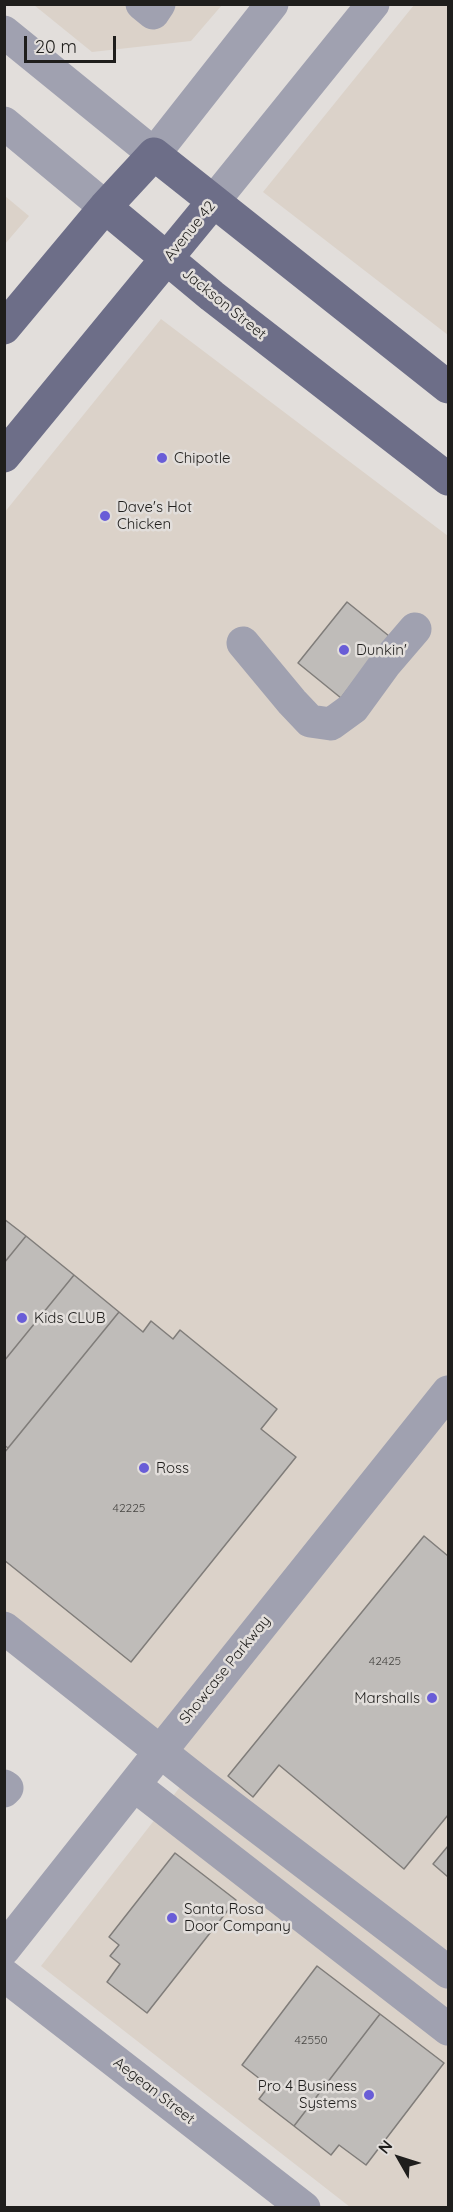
<!DOCTYPE html>
<style>
body{margin:0}
#map{position:relative;width:453px;height:2212px;overflow:hidden;background:#e2dedb;font-family:Quicksand,sans-serif}
canvas{display:block}
.frame{position:absolute;inset:0;border:6px solid #1f1e1c;pointer-events:none}
.north{position:absolute;left:369px;top:2128px;width:60px;height:60px;-webkit-text-stroke:4px #e2dedb;paint-order:stroke;rotate:309deg;font-size:16px;font-weight:700;line-height:24px;text-align:center;color:#1f1e1c}
.north::after{content:'';display:block;margin:auto;width:21px;height:27px;background:#1f1e1c;clip-path:polygon(50% 0,100% 100%,50% 72%,0 100%)}
.scale{position:absolute;left:24px;top:36px;width:92px;height:27px;box-sizing:border-box;border:3px solid #1f1e1c;border-top:0;padding-left:8px;font-size:18px;line-height:21px;white-space:nowrap;color:#1f1e1c;-webkit-text-stroke:4px #e2dedb;paint-order:stroke}
</style>
<div id="map">
<canvas width="453" height="2212"></canvas>
<div class="frame"></div>
<div class="north">N</div>
<div class="scale">20 m</div>
</div>
<script>
const ctx = document.querySelector('canvas').getContext('2d');
ctx.lineJoin = 'round';
function fill(path, color) {
  ctx.fillStyle = color;
  ctx.fill(path, 'evenodd');
}
function trace(path, color, width, dash) {
  ctx.strokeStyle = color;
  ctx.lineWidth = width;
  ctx.lineCap = dash ? 'butt' : 'round';
  ctx.setLineDash(dash || []);
  ctx.stroke(path);
}
function write(font, color, halo, rows, align = 'center') {
  ctx.font = font + ' Quicksand,sans-serif';
  ctx.lineWidth = 5;
  ctx.setLineDash([]);
  ctx.textBaseline = 'middle';
  ctx.strokeStyle = halo;
  ctx.fillStyle = color;
  for (const [text, x, y, turn = 0] of rows) {
    ctx.save();
    ctx.translate(x, y);
    ctx.rotate((+turn || 0) * Math.PI / 180);
    ctx.textAlign = isNaN(turn) ? turn : align;
    if (halo) ctx.strokeText(text, 0, 0);
    ctx.fillText(text, 0, 0);
    ctx.restore();
  }
}
fill(new Path2D(`
 M34,5h188l-31,36 -99,11z
 M414,5h34v330l-185,-143z
 M5,196l24,20 -24,28z
 M161,319l287,217v1671h-98l-309,-241 139,-179 -175,-142 -1,-1132z`), '#dbd2c9');
const building = new Path2D(`
 M347,602l42,34 -48,62 -43,-35z
 M4,1219l22,17 -22,27z
 M26,1236l48,39 -70,86v-98z
 M74,1275l45,37 -111,136 -4,-3v-84z
 M119,1312l24,20 8,-11 22,18 7,-9 97,79 -16,20 35,28 -165,205 -127,-102v-107z
 M424,1536l24,20v259l-44,54 -125,-104 -26,32 -25,-21z
 M448,1846v31l-15,-13z
 M175,1853l61,47 -89,113 -40,-31 13,-18 -10,-8 9,-11 -10,-8z
 M317,1966l63,48 -86,112 -35,-27 10,-13 -27,-21z
 M380,2014l64,49 -78,102 -27,-20 -8,10 -37,-29z`);
fill(building, '#bfbcb9');
trace(building, '#807d7a', 1.5);
trace(new Path2D(`
 M142,4l11,9 6,-9
 M4,32l150,122 118,-150
 M4,123l101,84
 M213,202l160,-198
 M243,643l49,59 18,19 21,3 22,-16 32,-44 30,-35
 M4,1628l196,155 248,189
 M134,1785l314,244
 M4,1786l3,2 -3,3
 M4,1949l156,-197 288,-360
 M4,1975l300,233`), '#a0a1b0', 33);
trace(new Path2D(`
 M105,207l107,89 236,183
 M4,328l101,-121 49,-53 294,233
 M4,456l209,-254`), '#6d6e88', 33);
for (const [x, y, r, color] of [
 [162,458,6,"#695dd7"],
 [105,516,6,"#695dd7"],
 [344,650,6,"#695dd7"],
 [22,1318,6,"#695dd7"],
 [144,1468,6,"#695dd7"],
 [432,1698,6,"#695dd7"],
 [172,1918,6,"#695dd7"],
 [369,2095,6,"#695dd7"]
]) {
  const dot = new Path2D();
  dot.arc(x, y, r, 0, 2 * Math.PI);
  ctx.fillStyle = color;
  ctx.fill(dot);
  trace(dot, '#e2dedb', 2);
}
write('12px', '#474643', null, [
 ["42225",129,1508],
 ["42425",385,1661],
 ["42550",311,2040]
]);
write('15px', '#1f1e1c', '#e2dedb', [
 ["Avenue 42",190,231,-51],
 ["Jackson Street",224,304,39],
 ["Showcase Parkway",225,1670,-51],
 ["Aegean Street",154,2091,38]
]);
write('15px', '#1f1e1c', '#e2dedb', [
 ["Chipotle",174,458],
 ["Dave's Hot",117,507],
 ["Chicken",117,524],
 ["Dunkin'",356,650],
 ["Kids CLUB",34,1318],
 ["Ross",156,1468],
 ["Marshalls",420,1698,"right"],
 ["Santa Rosa",184,1909],
 ["Door Company",184,1926],
 ["Pro 4 Business",357,2086,"right"],
 ["Systems",357,2103,"right"]
], 'left');
</script>
